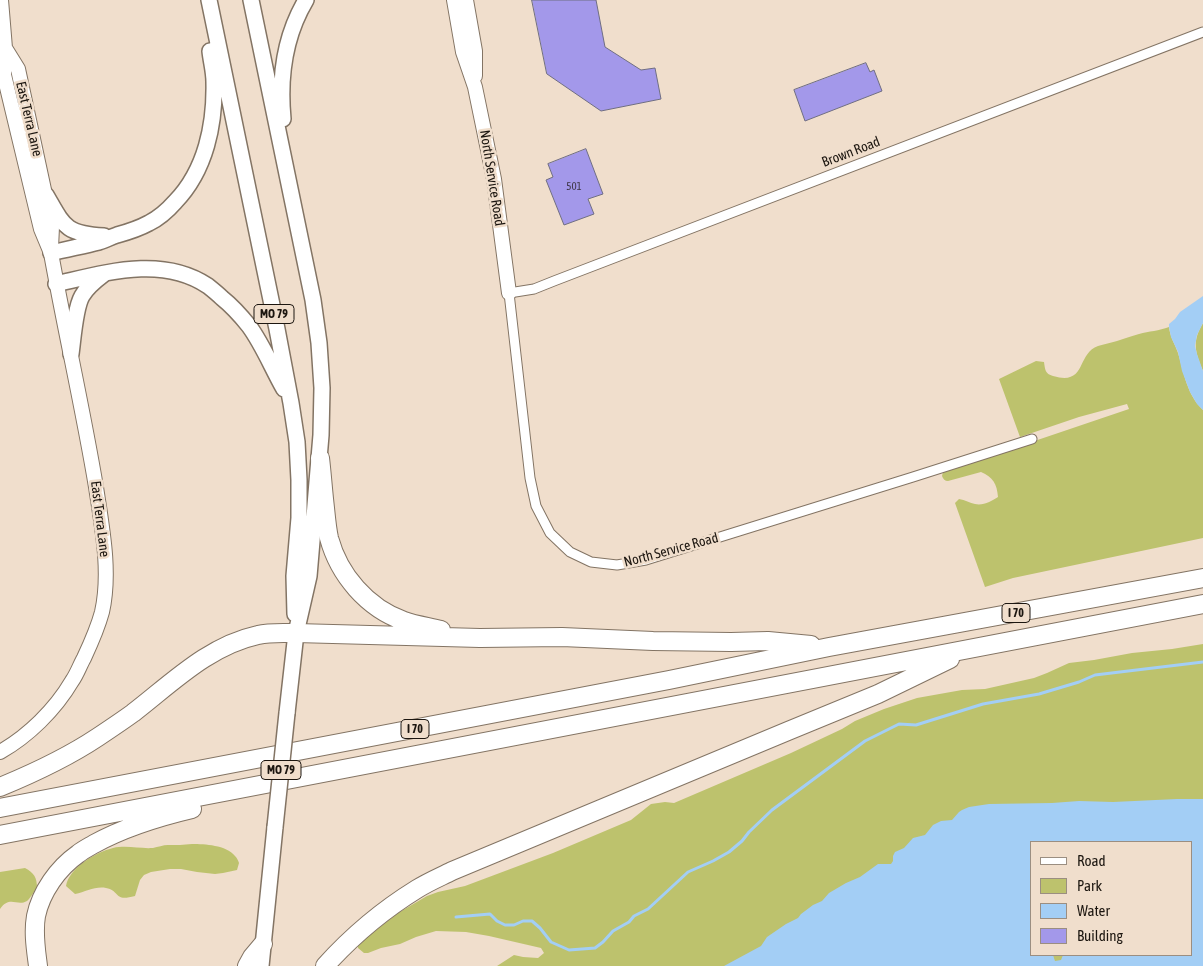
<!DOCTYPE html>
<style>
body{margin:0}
#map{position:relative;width:1203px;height:966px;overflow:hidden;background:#f0decc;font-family:"Asap Condensed",sans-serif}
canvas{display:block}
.legend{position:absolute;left:1030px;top:841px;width:162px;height:115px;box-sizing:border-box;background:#f0decc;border:1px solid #9b8e81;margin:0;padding:6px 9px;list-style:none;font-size:15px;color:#1c1610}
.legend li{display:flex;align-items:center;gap:10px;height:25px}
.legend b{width:25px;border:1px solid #9b8e81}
</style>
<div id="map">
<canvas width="1203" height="966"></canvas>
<ul class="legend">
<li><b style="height:6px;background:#fff"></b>Road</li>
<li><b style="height:14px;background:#bdc26d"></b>Park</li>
<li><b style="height:14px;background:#a3cef5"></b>Water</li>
<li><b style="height:14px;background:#a398ea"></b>Building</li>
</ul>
</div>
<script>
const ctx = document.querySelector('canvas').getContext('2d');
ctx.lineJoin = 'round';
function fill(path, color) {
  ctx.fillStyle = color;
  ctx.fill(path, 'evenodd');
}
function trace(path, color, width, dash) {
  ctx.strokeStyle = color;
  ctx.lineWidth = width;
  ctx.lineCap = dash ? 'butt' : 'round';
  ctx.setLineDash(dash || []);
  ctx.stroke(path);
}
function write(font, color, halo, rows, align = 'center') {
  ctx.font = font + ' "Asap Condensed",sans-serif';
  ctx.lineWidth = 5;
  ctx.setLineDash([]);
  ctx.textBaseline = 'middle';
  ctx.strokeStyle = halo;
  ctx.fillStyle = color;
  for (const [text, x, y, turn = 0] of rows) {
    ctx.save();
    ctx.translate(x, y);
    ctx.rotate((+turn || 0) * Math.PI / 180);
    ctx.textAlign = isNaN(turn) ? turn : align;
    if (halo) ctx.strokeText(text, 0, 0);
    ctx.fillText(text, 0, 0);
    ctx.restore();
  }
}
fill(new Path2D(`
 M1203,323v48c-8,-19 -11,-30 0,-48z
 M1169,327c1,10 6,17 9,26 6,20 9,42 25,57v128l-190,40 -28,9 -30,-84 4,-4c6,1 11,4 16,5 8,2 17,-3 23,-7 -1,-13 -5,-20 -17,-25l-33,9c-3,0 -5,-2 -6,-5l1,-4 186,-63 -2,-5 -48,13 -59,20 -21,-58 37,-18 8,1c1,7 1,12 9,14 34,10 23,-22 45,-30 6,-2 13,-3 19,-5 7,-2 14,-5 22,-7 10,-3 20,-3 30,-7z
 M1203,644v322h-706l17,-11 9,2 15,1 6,-5 -3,-5 -52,-12 -23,-4 -30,-1 -20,6 -16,7 -19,4 -13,5h-4l-6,-5v-2l4,-5 36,-28 29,-17 11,-4 27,-6 88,-33 78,-33 20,-16 14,-2 9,1 117,-50 51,-24 13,-8 29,-12 33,-11 45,-8 23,-1 49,-11 13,-5 22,-10 25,-3 38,-7 40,-4zM1032,842h160v113h-160z
 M192,844c13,0 34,1 43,12 2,2 3,4 4,7l-2,7 -14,3 -8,1 -18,-2 -16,-3h-11l-19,3 -7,3 -4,5 -5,16c-22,6 -14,-5 -29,-8 -11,-2 -20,4 -31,6l-9,-8c3,-18 30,-34 47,-38 14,-3 27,1 40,0 5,-1 10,-3 15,-3 9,0 15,0 24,-1z
 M25,868c9,5 12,9 12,20 -3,3 -7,11 -10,13 -10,6 -17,-6 -27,8v-37z`), '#bdc26d');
fill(new Path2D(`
 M1203,296v27l-6,12 -2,11 2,8 6,17v39l-6,-6 -7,-12 -8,-21 -4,-19 -7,-15 -2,-10v-3l6,-5 5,-7z
 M1177,799h26v167h-479l37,-20 6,-9 19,-13 12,-6 3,-4 12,-9 9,-4 7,-8 17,-10 14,-6 18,-13h13l2,-3v-5l2,-4 9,-4 9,-10 12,-3 8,-10 8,-4 11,-1 7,-8 3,-2 7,-3 20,-3 63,-1 27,-2 34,1zM1032,842h160v113h-129l-2,5 -6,1 -2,-6h-21z`), '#a3cef5');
trace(new Path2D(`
 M456,917l34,-3 7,7 8,4h9l9,-4h9l8,7 11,14 18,8 26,-2 8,-6 10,-11 16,-9 5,-6 14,-7 40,-37 25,-11 16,-9 13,-11 7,-9 23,-22 93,-69 34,-17 17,1 67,-21 56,-10 40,-12 16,-7 108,-13`), '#a3cef5', 3);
const building = new Path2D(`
 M532,0h64l9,47 36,23 14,-2 6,31 -60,12 -54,-37z
 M866,63l4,9 4,-2 8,21 -77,30 -11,-31z
 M586,149l17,45 -15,5 6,15 -30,11 -18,-45 7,-3 -5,-13z`);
fill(building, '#a398ea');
trace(building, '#6f6e82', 1);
const street = new Path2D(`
 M1032,439l-119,38 -267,83 -29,5 -26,-3 -21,-10 -20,-19 -14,-27 -6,-28 -21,-185 25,-4 20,-8 649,-249`);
const secondary = new Path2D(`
 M454,0l9,52 12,35 19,92 15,114
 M466,0l9,51v25
 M5,48l13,21 34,158 -1,21
 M0,752c28,-16 55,-42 72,-71 5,-7 8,-16 12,-23 7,-15 14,-31 18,-46 9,-40 0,-85 -6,-125 -13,-78 -31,-156 -45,-234l-10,-24 -37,-154 1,-27 -4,-48`);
const primary = new Path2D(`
 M209,0l68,329 14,74 6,39 2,38v38l-5,58 1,38
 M251,0l62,300 6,43 3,45 -1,47 -12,141 -13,57 -9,80
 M283,119c-4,-42 1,-82 23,-119
 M46,195c18,31 19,39 58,41
 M51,253c16,-4 32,-7 48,-11 6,-2 12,-5 18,-7 11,-3 21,-6 32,-12 10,-5 19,-13 26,-21 31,-32 40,-78 39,-120 0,-11 -3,-21 -4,-31
 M56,284c49,-11 106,-29 152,2 5,4 10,8 14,12 10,8 19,18 27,28 14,19 23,42 35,63
 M71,354c2,-14 4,-46 11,-58 5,-9 14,-16 22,-22
 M261,966l14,-139`);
const highway = new Path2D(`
 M320,458c2,17 3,33 5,50 1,10 2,21 4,30 10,37 38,70 75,83 11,4 25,6 37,9
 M0,787c34,-14 68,-30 98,-50 12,-8 24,-16 35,-24 39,-30 75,-67 125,-78 12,-3 25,-2 38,-2l184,5 82,-1 91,4 78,1 37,-1 43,4
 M0,808l669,-128 160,-33 374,-69
 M0,835l1203,-231
 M38,966c-2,-16 -5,-33 -2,-50 5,-24 22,-48 42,-62 5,-4 11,-7 16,-10 31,-17 64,-27 98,-35
 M247,966l5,-9 11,-13
 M325,966c27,-30 58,-56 92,-77 11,-7 23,-12 35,-18l336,-140 90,-37 72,-35`);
trace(street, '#837464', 11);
trace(secondary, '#837464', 16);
trace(primary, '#837464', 18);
trace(highway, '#837464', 20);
trace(street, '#fff', 9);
trace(secondary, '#fff', 14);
trace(primary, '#fff', 15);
trace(highway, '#fff', 18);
const primaryBridge = new Path2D(`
 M275,827l12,-114`);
trace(primaryBridge, '#837464', 18, []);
trace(primaryBridge, '#fff', 15);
write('11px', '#3e3646', null, [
 ["501",574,187]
]);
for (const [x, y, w] of [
 [274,314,40],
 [1016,613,28],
 [415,729,28],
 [281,770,40]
]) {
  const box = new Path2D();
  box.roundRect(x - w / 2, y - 9.5, w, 19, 4);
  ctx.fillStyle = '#f0decc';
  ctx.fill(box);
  trace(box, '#1c1610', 1);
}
write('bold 12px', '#1c1610', null, [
 ["MO 79",274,314],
 ["I 70",1016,613],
 ["I 70",415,729],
 ["MO 79",281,770]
]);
write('14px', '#1c1610', '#f0decc', [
 ["East Terra Lane",29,119,77],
 ["Brown Road",851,152,-21],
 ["North Service Road",492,178,81],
 ["East Terra Lane",100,519,83],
 ["North Service Road",671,550,-15]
]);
</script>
